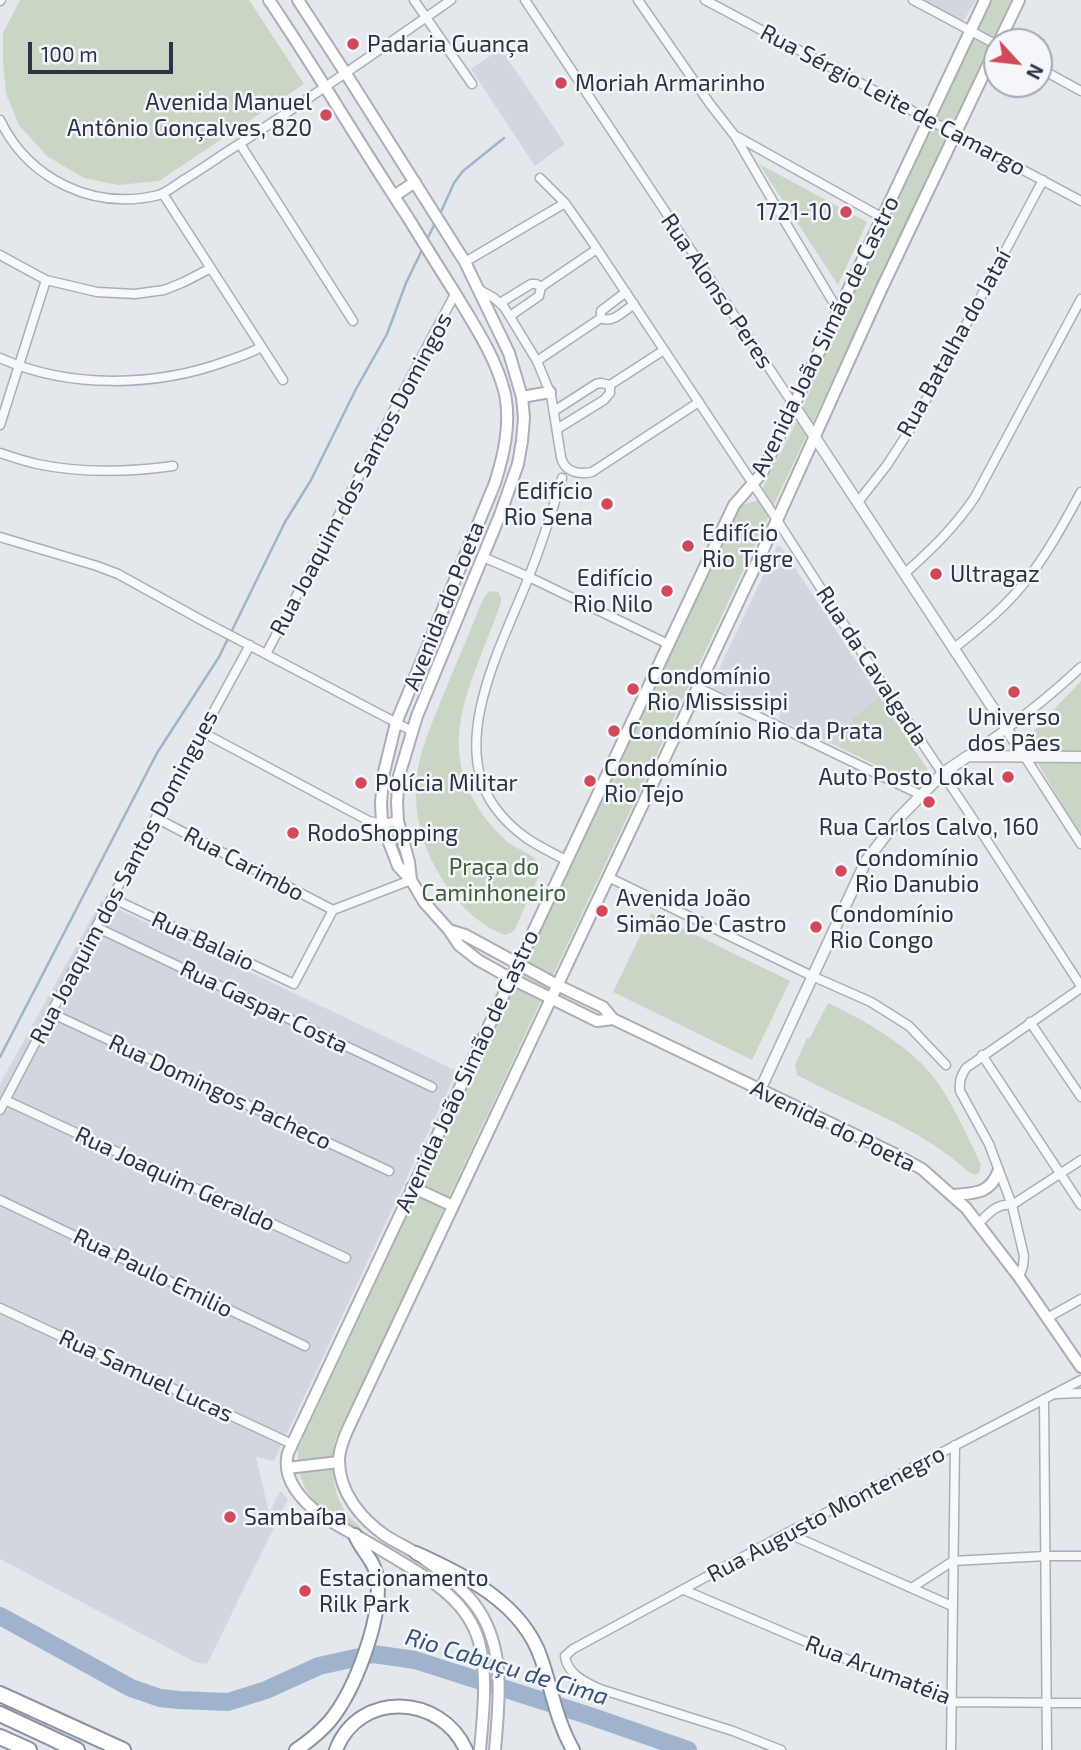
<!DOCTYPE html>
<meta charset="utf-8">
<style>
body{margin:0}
#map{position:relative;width:1081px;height:1750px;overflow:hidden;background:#e4e7ec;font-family:"Exo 2",sans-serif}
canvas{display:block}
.north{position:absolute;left:983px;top:28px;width:70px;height:70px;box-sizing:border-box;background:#f4f6f9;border:2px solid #a4a8b1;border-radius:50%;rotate:117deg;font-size:19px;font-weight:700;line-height:28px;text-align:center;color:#2b3445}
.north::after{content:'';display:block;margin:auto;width:24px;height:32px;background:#d1495b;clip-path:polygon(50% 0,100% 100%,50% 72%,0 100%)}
.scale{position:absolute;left:28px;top:42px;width:145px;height:32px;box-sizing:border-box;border:4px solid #2b3445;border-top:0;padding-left:9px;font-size:21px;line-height:24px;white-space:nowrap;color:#2b3445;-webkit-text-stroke:5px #f4f6f9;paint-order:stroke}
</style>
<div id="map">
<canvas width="1081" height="1750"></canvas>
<div class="north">N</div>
<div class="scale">100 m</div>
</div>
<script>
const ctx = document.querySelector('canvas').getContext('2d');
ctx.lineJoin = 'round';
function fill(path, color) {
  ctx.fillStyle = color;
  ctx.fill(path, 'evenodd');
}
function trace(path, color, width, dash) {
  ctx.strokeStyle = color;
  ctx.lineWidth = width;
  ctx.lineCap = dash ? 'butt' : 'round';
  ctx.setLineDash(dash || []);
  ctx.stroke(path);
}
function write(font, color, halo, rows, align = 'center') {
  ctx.font = font + ' "Exo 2",sans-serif';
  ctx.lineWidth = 5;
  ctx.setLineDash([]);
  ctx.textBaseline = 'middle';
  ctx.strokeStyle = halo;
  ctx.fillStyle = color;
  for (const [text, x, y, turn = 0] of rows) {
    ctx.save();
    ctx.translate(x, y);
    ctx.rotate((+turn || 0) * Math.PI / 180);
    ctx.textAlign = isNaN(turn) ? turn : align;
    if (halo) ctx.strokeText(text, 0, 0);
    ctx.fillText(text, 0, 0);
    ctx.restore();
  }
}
fill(new Path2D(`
 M922,0h54l-12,20h-5z
 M501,49l64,95 -30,22 -64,-97z
 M777,546h3l4,5 95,145 -26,22 -14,29 -60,-28 2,-9 -6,-3 -13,-6 -8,6 -40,-19v-8z
 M101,901l356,170 -183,390 -18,-4 13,56 11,-22 8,8 -81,165 -8,-1 -6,-2 -193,-102v-475z`), '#d2d6de');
fill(new Path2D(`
 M20,0h229l55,84 -145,97 -41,4 -34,-7 -37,-22 -28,-31 -13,-31 -3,-32v-29z
 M992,0h19l-566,1205 -24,55 -86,180c-4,25 -4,55 14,76 6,7 13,13 20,20 -41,-23 -73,-34 -71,-87l438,-935 7,-9 13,-4 43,-84 43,-101z
 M759,164l108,58 -29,63z
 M489,591l9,1 3,5v5c-26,78 -74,145 -11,222 6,7 12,13 19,19 10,7 29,13 33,26l-28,62 -8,4c-24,-7 -44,-28 -58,-47 -29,-41 -40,-88 -26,-137 6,-20 15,-40 23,-60 13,-31 26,-63 39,-94z
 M1081,681v153l-15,-22 -41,-72z
 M879,696l49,74 -15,13 -74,-36 14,-29z
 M651,913l139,68 -38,79 -139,-68z
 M828,1003c42,20 92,48 116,89 14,24 26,48 37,73l-2,8 -4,2 -5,-2c-50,-46 -114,-66 -173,-98l-2,-10 12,-27h3z`), '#c9d6c5');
trace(new Path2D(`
 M440,214l14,-31 9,-12 41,-33
 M426,242l9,-19
 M0,1057l157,-304 62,-96 66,-135 26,-42 45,-91 31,-55 19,-51 17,-35`), '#9fb4cc', 2.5);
trace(new Path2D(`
 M0,1616l131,72 29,10 19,2 49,2 38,-12 53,-24 54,-12 42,6 175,56 98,34`), '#9fb4cc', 18);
const minor = new Path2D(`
 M414,0l58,84
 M525,0l270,407
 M638,0l72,104 25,32 43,74 61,102
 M705,0l376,201
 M913,0l84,45
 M0,1l1,-1
 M1039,68l42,23
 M0,120c29,60 94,91 159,75 8,-3 16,-9 23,-14 13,-8 27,-17 40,-26 78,-49 153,-102 229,-155
 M738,137l145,81
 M240,144l113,177
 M540,178l25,25 26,37 186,280 91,142 101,151 112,173
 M163,194l120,186
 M0,255l46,25 51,12 38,2 29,-4 20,-8 27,-14
 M465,262l100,-59
 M480,290l14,8 10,9 33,54 14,34 10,62c3,15 18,18 31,15l107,-70
 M500,303l31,-19h5l5,3
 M510,316l29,-20 2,-9 56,-38
 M601,318v-7l25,-19
 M0,358c69,31 156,29 227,3 12,-4 24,-8 34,-14
 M537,361l64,-43c11,6 23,-7 33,-14
 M554,411l42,-27 5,-1 9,2 54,-35
 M0,425l46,-145
 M557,429l47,-29 6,-7v-8
 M0,453c12,4 24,8 37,11 43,9 93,8 136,2
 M562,478c-10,34 -21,68 -34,101 -25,64 -80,162 -34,227 20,28 42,39 72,54
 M858,502l29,-37 24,-37 132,-248
 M0,537l97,29 21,8 85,47 209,110
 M483,557l46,20 139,67
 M904,574c28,-25 50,-46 71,-77l106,-198
 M953,649c28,-22 55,-44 76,-72 20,-26 36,-56 52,-85
 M266,654l154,-294 35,-66
 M697,687l224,108
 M202,732l167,89 13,3 16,-3
 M968,756c40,-27 78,-56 113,-89
 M1025,757l56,87
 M156,818l177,92
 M608,877l204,99 59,26 38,24 37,39
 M112,898l182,86 39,-74 78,-30
 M96,927l336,160
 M51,1013l338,158
 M1030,1022l51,75
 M982,1055l99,150
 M5,1100l341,158
 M0,1110l96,-183 154,-282
 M0,1200l305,146
 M979,1223c10,-10 18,-20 33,-18l69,-45
 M1019,1277l4,-11 1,-10 -12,-51 -23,-61 -29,-53c-1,-10 1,-15 6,-23l115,-80
 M0,1308l292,136
 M1047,1318l34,-19
 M1056,1394l25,-1
 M1044,1399l3,351
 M787,1533l165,73
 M913,1587l40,-26 93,-5h35
 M684,1590l200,85 68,27 129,1
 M781,1750l-48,-19 -133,-42c-15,-7 -33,-15 -35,-33l8,-7 214,-116 294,-153
 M951,1750l4,-305`);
const tertiary = new Path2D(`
 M795,407l230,350
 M760,1090l106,-229 32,-42 45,-46 25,-17 113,1`);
const secondary = new Path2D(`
 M269,0c48,71 91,145 138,216 16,26 32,52 48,77 19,32 41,64 50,101 6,30 -1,60 -10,89l-99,240 -12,49 -3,30 1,22 16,42 13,14 13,22 25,28 10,15 19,15 32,18 87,43 16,-2
 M298,0l52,80 115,182 44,91 13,44 2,21 -2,23 -4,23 -18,51 -83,201 -18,60 -2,26 1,19 11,41 2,18
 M999,42l20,-42
 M394,196l21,-14
 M522,397l28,-5
 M449,930l16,5 92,50 46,22 10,12 282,135 27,15 44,39 53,69 62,90
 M412,1187l41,19
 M954,1195c20,-2 36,-1 44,-23
 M287,1468l52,-6
 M480,1750c3,-35 8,-73 -1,-108 -11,-42 -51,-64 -86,-85 -23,-14 -47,-27 -70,-40 -20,-15 -42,-37 -35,-64l446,-948 28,-32 223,-473
 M495,1750c4,-47 11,-100 -17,-141 -13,-20 -44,-44 -64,-57 -9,-6 -19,-10 -28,-16 -25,-17 -47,-44 -47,-75 0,-15 9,-32 15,-45l423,-896 103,-228 117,-246`);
const trunk = new Path2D(`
 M416,1553c49,22 106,50 125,105 11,32 15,62 32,92
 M296,1750c12,-8 23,-17 33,-28 26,-31 54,-105 48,-145 -3,-18 -16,-26 -22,-42
 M336,1750c23,-60 105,-56 130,0`);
const motorway = new Path2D(`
 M0,1694l123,56
 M0,1714l77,36
 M0,1737l29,13`);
trace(minor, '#a9aeb7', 11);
trace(tertiary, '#a9aeb7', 13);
trace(secondary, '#a9aeb7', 14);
trace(trunk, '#8b94a3', 16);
trace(motorway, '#8b94a3', 18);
trace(minor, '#f7f8fa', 8);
trace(tertiary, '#f7f8fa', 10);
trace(secondary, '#fff', 10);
trace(trunk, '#fff', 12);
trace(motorway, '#fff', 14);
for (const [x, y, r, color] of [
 [353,44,7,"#d1495b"],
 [561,83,7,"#d1495b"],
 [326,115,7,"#d1495b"],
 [846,212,7,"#d1495b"],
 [607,504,7,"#d1495b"],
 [688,546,7,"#d1495b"],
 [936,574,7,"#d1495b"],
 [667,591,7,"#d1495b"],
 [633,689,7,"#d1495b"],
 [1014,692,7,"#d1495b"],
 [614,731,7,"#d1495b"],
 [1008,777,7,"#d1495b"],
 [590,781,7,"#d1495b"],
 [361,783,7,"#d1495b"],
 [929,802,7,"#d1495b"],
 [293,833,7,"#d1495b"],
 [841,871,7,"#d1495b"],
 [602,911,7,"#d1495b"],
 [816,927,7,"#d1495b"],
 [230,1517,7,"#d1495b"],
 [305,1591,7,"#d1495b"]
]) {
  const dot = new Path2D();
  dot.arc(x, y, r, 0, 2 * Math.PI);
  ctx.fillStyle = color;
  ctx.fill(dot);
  trace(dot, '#f4f6f9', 2.5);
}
write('23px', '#2b3445', '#f4f6f9', [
 ["Padaria Guança",367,44],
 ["Moriah Armarinho",575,83],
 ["Avenida Manuel",312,102,"right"],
 ["Antônio Gonçalves, 820",312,128,"right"],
 ["1721-10",832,212,"right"],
 ["Edifício",593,491,"right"],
 ["Rio Sena",593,517,"right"],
 ["Edifício",702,533],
 ["Rio Tigre",702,559],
 ["Ultragaz",950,574],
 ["Edifício",653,578,"right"],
 ["Rio Nilo",653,604,"right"],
 ["Condomínio",647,676],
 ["Rio Mississipi",647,702],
 ["Universo",1014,717,"center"],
 ["dos Pães",1014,743,"center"],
 ["Condomínio Rio da Prata",628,731],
 ["Condomínio",604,768],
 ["Rio Tejo",604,794],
 ["Auto Posto Lokal",994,777,"right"],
 ["Polícia Militar",375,783],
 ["Rua Carlos Calvo, 160",929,827,"center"],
 ["RodoShopping",307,833],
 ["Condomínio",855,858],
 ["Rio Danubio",855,884],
 ["Avenida João",616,898],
 ["Simão De Castro",616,924],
 ["Condomínio",830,914],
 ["Rio Congo",830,940],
 ["Sambaíba",244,1517],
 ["Estacionamento",319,1578],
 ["Rilk Park",319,1604]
], 'left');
write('23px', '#2b3445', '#f4f6f9', [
 ["Rua Sérgio Leite de Camargo",893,100,28],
 ["Rua Alonso Peres",717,291,56],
 ["Avenida João Simão de Castro",825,336,-64],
 ["Rua Batalha do Jataí",954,343,-61],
 ["Rua Joaquim dos Santos Domingos",361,474,-62],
 ["Avenida do Poeta",444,606,-68],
 ["Rua da Cavalgada",872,666,57],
 ["Rua Carimbo",244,864,28],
 ["Rua Joaquim dos Santos Domingues",124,877,-62],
 ["Rua Balaio",203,941,25],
 ["Rua Gaspar Costa",264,1007,26],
 ["Avenida João Simão de Castro",467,1071,-65],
 ["Rua Domingos Pacheco",220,1092,25],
 ["Avenida do Poeta",833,1126,26],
 ["Rua Joaquim Geraldo",175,1179,25],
 ["Rua Paulo Emilio",153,1273,26],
 ["Rua Samuel Lucas",146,1376,25],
 ["Rua Augusto Montenegro",826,1514,-28],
 ["Rua Arumatéia",878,1670,21]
]);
write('23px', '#3f6138', '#f4f6f9', [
 ["Praça do",494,867],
 ["Caminhoneiro",494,893]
]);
write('italic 24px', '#34527a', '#f4f6f9', [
 ["Rio Cabuçu de Cima",507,1667,17]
]);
</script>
